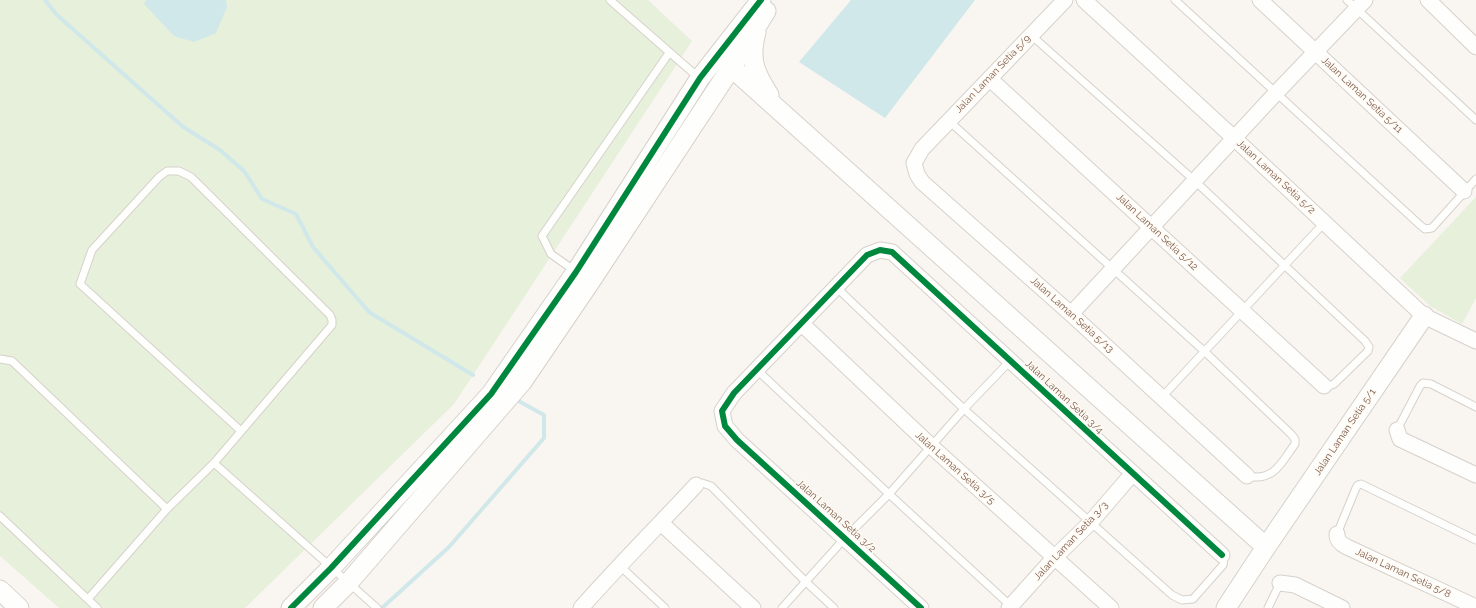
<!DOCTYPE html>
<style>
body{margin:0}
canvas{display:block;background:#f9f5f0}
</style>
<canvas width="1476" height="608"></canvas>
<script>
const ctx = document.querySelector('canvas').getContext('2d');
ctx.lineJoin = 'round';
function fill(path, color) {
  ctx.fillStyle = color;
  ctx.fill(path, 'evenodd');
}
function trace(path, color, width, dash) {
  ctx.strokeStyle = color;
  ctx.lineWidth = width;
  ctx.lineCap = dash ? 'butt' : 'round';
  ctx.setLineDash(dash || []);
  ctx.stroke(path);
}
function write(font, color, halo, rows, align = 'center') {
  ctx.font = font + ' Raleway,sans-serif';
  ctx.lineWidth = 3;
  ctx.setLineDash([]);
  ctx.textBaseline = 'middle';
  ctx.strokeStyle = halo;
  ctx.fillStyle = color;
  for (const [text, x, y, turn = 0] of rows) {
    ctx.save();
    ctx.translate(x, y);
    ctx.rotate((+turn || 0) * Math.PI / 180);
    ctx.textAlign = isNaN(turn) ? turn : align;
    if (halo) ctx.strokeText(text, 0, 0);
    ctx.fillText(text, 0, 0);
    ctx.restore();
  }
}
fill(new Path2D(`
 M0,0h648l44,41 -238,363 -209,204h-186l-59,-52z
 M1476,197v101l-14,26 -32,-18 -30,-28z`), '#e7f0db');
fill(new Path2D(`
 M146,0h80l1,7 -11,26 -22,9 -20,-6 -30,-32z
 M851,0h124l-90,118 -86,-56z`), '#d0e8ea');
trace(new Path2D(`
 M45,0l12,15 125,111 38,24 24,21 18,28 34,15 17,33 56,65 104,63
 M382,608l67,-61 95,-109v-23l-29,-16`), '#d0e8ea', 4);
const service = new Path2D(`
 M610,0l89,78
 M1175,0l245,225 5,4 7,-1 44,-49
 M1347,0l129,120
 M1031,35l164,146 170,160 4,6 -1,4 -34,33 -5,2h-5
 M949,121l255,230 87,83 4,5v5c-14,19 -21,38 -48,32
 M575,271l-24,-17 -9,-18 127,-183
 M836,287l128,122 208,186 10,5 11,-1 30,-34 1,-6 -2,-4
 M0,359l12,2 155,148
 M757,370l132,124 123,113
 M1162,397l162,-174
 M1397,430l23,-44 3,-3 8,1 45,23
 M214,463l163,145
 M696,485l6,-2 9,3 94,95 29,27
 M0,516l97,92
 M1337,534l19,-46 2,-3 3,-1 115,56
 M619,565l46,43
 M88,599l79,-90 47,-46 118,-138v-5l-2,-5 -139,-138 -12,-6h-12l-8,6 -67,73 -12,34 161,147
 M782,608l63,-70 44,-44 75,-85 46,-48
 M1268,608l12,-25`);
const minor = new Path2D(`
 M1065,0l-143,149 -8,14 3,11 5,8 149,132 176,162
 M1084,0l150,138 190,178 52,25
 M1260,0l204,191
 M1428,0l48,47
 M990,79l334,307
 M1071,314l205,-221 89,-93
 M802,324l129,122 180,162
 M1397,430l3,9 76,36
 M661,523l92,85
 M1337,534c0,7 4,10 10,13l129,60
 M1280,583l15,2 47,23
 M581,608c37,-42 77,-82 115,-123
 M921,608l-184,-168 -12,-14 -3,-15 12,-18 133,-138 13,-5 12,2 330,303
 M1009,608l45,-50 36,-35 43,-50`);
const tertiary = new Path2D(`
 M756,32c-7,27 -2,40 13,63
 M722,59l544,488
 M0,590l19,18
 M291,608l40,-40 160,-174 85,-122 124,-194 61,-78
 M323,608l26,-26 173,-200 68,-100 141,-214 35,-57
 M1226,608l40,-61 158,-231`);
trace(service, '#d7d1cb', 9);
trace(minor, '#d7d1cb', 17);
trace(tertiary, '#d7d1cb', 21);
trace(service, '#fefefd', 7);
trace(minor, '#fefefd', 15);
trace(tertiary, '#fefefd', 19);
trace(new Path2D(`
 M291,608l40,-40 160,-174 85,-122 124,-194 61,-78
 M921,608l-184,-168 -12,-14 -3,-15 12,-18 133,-138 13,-5 12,2 330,303`), '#00873e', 6);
write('10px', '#7a5c4d', '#fffaf3', [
 ["Jalan Laman Setia 5/9",993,74,-46],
 ["Jalan Laman Setia 5/11",1362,95,43],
 ["Jalan Laman Setia 5/2",1276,177,43],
 ["Jalan Laman Setia 5/12",1157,232,43],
 ["Jalan Laman Setia 5/13",1072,315,42],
 ["Jalan Laman Setia 3/4",1064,397,43],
 ["Jalan Laman Setia 5/1",1345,432,-56],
 ["Jalan Laman Setia 3/5",955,468,42],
 ["Jalan Laman Setia 3/2",836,516,42],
 ["Jalan Laman Setia 3/3",1071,541,-47],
 ["Jalan Laman Setia 5/8",1403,573,25]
]);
</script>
